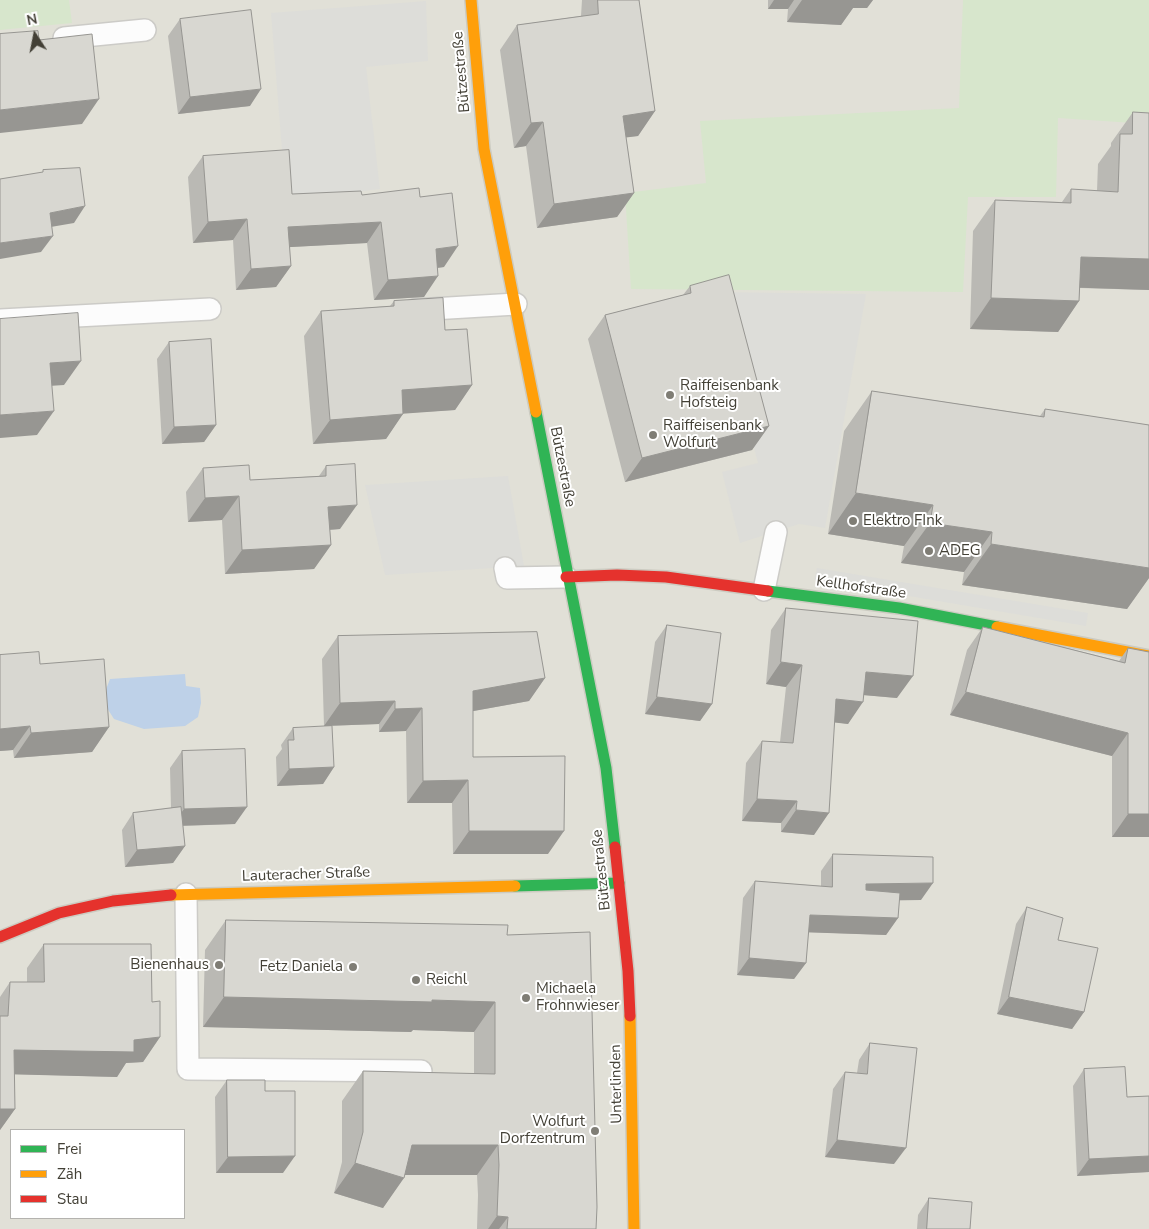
<!DOCTYPE html>
<meta charset="utf-8">
<style>
body{margin:0}
#map{position:relative;width:1149px;height:1229px;overflow:hidden;background:#eeeee9;font-family:"Nunito Sans",sans-serif}
canvas{display:block}
.legend{position:absolute;left:10px;top:1129px;width:175px;height:90px;box-sizing:border-box;background:#fff;border:1px solid #b4b3af;margin:0;padding:6px 9px;list-style:none;font-size:15px;color:#434036}
.legend li{display:flex;align-items:center;gap:10px;height:25px}
.legend b{width:25px;border:1px solid #b4b3af}
.north{position:absolute;left:10px;top:10px;width:50px;height:50px;-webkit-text-stroke:4px #fff;paint-order:stroke;rotate:349deg;font-size:14px;font-weight:700;line-height:20px;text-align:center;color:#434036}
.north::after{content:'';display:block;margin:auto;width:18px;height:22px;background:#434036;clip-path:polygon(50% 0,100% 100%,50% 72%,0 100%)}
</style>
<div id="map">
<canvas width="1149" height="1229"></canvas>
<ul class="legend">
<li><b style="height:6px;background:#30b455"></b>Frei</li>
<li><b style="height:6px;background:#ff9f0a"></b>Zäh</li>
<li><b style="height:6px;background:#e5322d"></b>Stau</li>
</ul>
<div class="north">N</div>
</div>
<script>
const ctx = document.querySelector('canvas').getContext('2d');
ctx.lineJoin = 'round';
function fill(path, color) {
  ctx.fillStyle = color;
  ctx.fill(path, 'evenodd');
}
function trace(path, color, width, dash) {
  ctx.strokeStyle = color;
  ctx.lineWidth = width;
  ctx.lineCap = dash ? 'butt' : 'round';
  ctx.setLineDash(dash || []);
  ctx.stroke(path);
}
function write(font, color, halo, rows, align = 'center') {
  ctx.font = font + ' "Nunito Sans",sans-serif';
  ctx.lineWidth = 4;
  ctx.setLineDash([]);
  ctx.textBaseline = 'middle';
  ctx.strokeStyle = halo;
  ctx.fillStyle = color;
  for (const [text, x, y, turn = 0] of rows) {
    ctx.save();
    ctx.translate(x, y);
    ctx.rotate((+turn || 0) * Math.PI / 180);
    ctx.textAlign = isNaN(turn) ? turn : align;
    if (halo) ctx.strokeText(text, 0, 0);
    ctx.fillText(text, 0, 0);
    ctx.restore();
  }
}
fill(new Path2D(`
 M0,0h1149v1229h-1149zM11,1130h173v88h-173z`), '#e1e0d7');
fill(new Path2D(`
 M0,0h69l3,23 -72,7z
 M963,0h186v124l-91,-6 -2,79h-88l-5,95 -332,-3 -6,-96 81,-10 -6,-62 259,-13z`), '#d7e6cc');
fill(new Path2D(`
 M426,1l2,60 -62,6 14,122 -94,11 -15,-187z
 M713,292l153,2 -41,234 -26,-4 -59,19 -18,-71 36,-9z
 M508,476l16,90 -139,9 -20,-90z
 M817,568l271,45 -2,13 -272,-46z`), '#ddddd9');
fill(new Path2D(`
 M185,674l1,12 14,2 1,15 -3,14 -13,9 -41,3 -30,-10 -12,-19 8,-21z`), '#bed1e8');
const lane = new Path2D(`
 M64,38l81,-8
 M415,310l101,-6
 M0,320l210,-11
 M505,568l2,10 59,-1
 M764,590l12,-58
 M186,894l2,175 233,2`);
const fast = new Path2D(`
 M536,412l70,356 9,79
 M768,591l131,17 98,19
 M515,886l104,-3`);
const slow = new Path2D(`
 M471,0l13,149 52,263
 M997,627l152,29
 M171,895l344,-9
 M630,1016l4,213`);
const jam = new Path2D(`
 M566,577l51,-2 49,2 102,14
 M615,847l13,124 2,45
 M0,937l59,-24 54,-12 58,-6`);
trace(lane, '#cccbc7', 24);
trace(fast, '#cccbc1', 14);
trace(slow, '#cccbc1', 14);
trace(jam, '#cccbc1', 14);
trace(lane, '#fcfcfc', 21);
trace(fast, '#30b455', 11);
trace(slow, '#ff9f0a', 11);
trace(jam, '#e5322d', 11);
fill(new Path2D(`
 M582,0h57l16,111 -17,25 -12,1 8,56 -17,24 -80,11 -11,-82 -12,2 -14,-98 17,-25 64,-9z
 M768,0h105l-6,8h-14l-12,17 -54,-3 1,-13h-20z
 M180,19l70,87 -72,8 -10,-78z
 M1133,112l16,1v177l-69,-2 -1,13 -21,31 -88,-3 3,-98 22,-31 67,2 9,-13 26,2 1,-27 13,-18v-3z
 M203,156l89,38 128,3 24,70 -7,1 -13,29 -50,3 -7,-57 -78,4 2,19 -15,21 -40,3 -3,-50 -40,3 -5,-66z
 M690,286l79,140 -17,24 -127,32 -37,-143 17,-24 78,-20z
 M394,301l51,29 27,55 -17,25 -52,3 -17,26 -73,5 -9,-108 17,-25 69,-5z
 M169,342l47,83 -12,17 -42,2 -5,-85z
 M872,391l168,25 5,-7 104,16v153l-22,31 -165,-24 2,-13 -63,-9 3,-17 -76,-12 16,-103z
 M326,466l14,63 -10,1 1,15 -17,24 -89,5 -3,-54 -34,2 -2,-30 17,-24 47,12 69,-4z
 M786,608l111,90 -33,-3 -16,29 -13,-2 -21,113 -33,-3v-9l-39,-2 4,-58 16,-22 18,1 6,-55 -20,-3 5,-54z
 M667,625l45,79 -12,17 -55,-7 10,-72z
 M983,627l136,34 9,-13 21,189h-37v-81l-162,-41 17,-65z
 M338,636l207,42 -16,23 -56,10v46l75,97h-95l-1,-51h-45l-1,-72 -27,1v-8l-55,2 -2,-67z
 M0,655l40,9 69,63 -17,25 -78,6 -1,-8 -13,1z
 M293,728l41,39 -11,17 -46,2 -1,-29 6,-8 -1,-4z
 M182,751l53,73 -52,2 2,20 -12,17 -48,4 -3,-37 11,-17 38,-5 -1,-40z
 M833,854l88,46h-22l-1,18 -12,17 -78,-3 -2,31 -12,16 -57,-4 6,-77 12,-17 66,5v-15z
 M1027,907l31,33 26,72 -12,17 -75,-15 19,-90z
 M226,920l281,15 89,294h-119l1,-34 -1,-20h-72l-22,33 -49,-15 8,-31v-61l21,-30 111,3v-42l-61,-2 -2,2 -208,-5 2,-77z
 M44,944l108,58 8,35 -17,25 -17,1 -9,14 -103,-3 1,35 -15,21v-133l10,-15h17v-14z
 M870,1043l24,121 -69,-7 8,-68 12,-17 12,1 2,-13z
 M1084,1069l43,28 22,-1v76l-72,4 -4,-90z
 M227,1080l38,11 18,82h-67l-1,-76z
 M929,1198l41,31h-53l1,-14z`), '#bab9b4');
fill(new Path2D(`
 M774,0h20l-6,9h-20z
 M802,0h71l-6,8h-14l-12,17 -54,-3z
 M261,89l-11,17 -72,8 12,-17z
 M99,99l-17,25 -82,9v-23z
 M655,111l-17,25 -32,4 17,-24z
 M543,122l-17,24 -12,2 17,-25z
 M634,193l-17,24 -80,11 17,-24z
 M85,206l-11,17 -35,6 11,-16z
 M247,219l-14,21 -40,3 15,-21z
 M381,222l-14,21 -94,5 15,-21z
 M53,236l-12,16 -41,7v-16z
 M458,246l-14,21 -23,3 15,-21z
 M1081,257l68,2v31l-90,-3z
 M291,266l-15,21 -40,3 15,-21z
 M438,276l-14,21 -50,3 14,-20z
 M991,298l88,3 -21,31 -88,-3z
 M81,361l-17,24 -31,2 17,-24z
 M472,385l-17,25 -70,5 17,-25z
 M54,411l-17,24 -37,3v-23z
 M403,414l-17,25 -73,5 17,-24z
 M216,425l-12,17 -42,2 12,-17z
 M769,426l-17,24 -127,32 17,-24z
 M856,493l77,12 -29,41 -76,-12z
 M239,496l-17,24 -34,2 17,-24z
 M357,505l-17,24 -29,2 17,-24z
 M930,523l62,9 -28,40 -63,-9z
 M991,544l158,24v10l-22,31 -165,-24z
 M331,545l-17,24 -89,5 17,-24z
 M781,662l21,3 -16,22 -20,-3z
 M866,672l47,4 -16,22 -46,-4z
 M545,678l-16,23 -72,13 16,-23z
 M966,692l162,41 -16,23 -162,-41z
 M657,697l55,7 -12,17 -55,-7z
 M836,699l27,3 -15,22 -27,-3z
 M395,701l-16,23 -55,2 16,-23z
 M422,708l-16,23 -27,1 16,-23z
 M30,726l-17,24 -13,1v-22z
 M109,727l-17,25 -78,6 17,-25z
 M334,767l-11,17 -46,2 12,-17z
 M468,780l-16,23h-45l16,-22z
 M757,799l40,2 -16,22 -39,-2z
 M247,807l-12,17 -63,2 12,-17z
 M796,810l33,3 -15,22 -33,-3z
 M1128,814h21v23h-37z
 M469,831h95l-16,23h-95z
 M185,846l-12,17 -48,4 12,-17z
 M933,883l-12,17 -67,1 12,-17z
 M810,915l88,3 -12,17 -88,-3z
 M749,958l57,5 -12,16 -57,-4z
 M224,997l208,3 63,2 -21,30 -61,-2 -2,2 -208,-5z
 M1009,997l75,15 -12,17 -75,-15z
 M160,1037l-17,25 -17,1 -9,14 -117,-3 14,-24z
 M0,1109h15l-15,21z
 M837,1140l69,8 -12,16 -69,-7z
 M412,1145h86l-21,30h-83l10,3 -21,30 -49,-15 21,-30z
 M295,1156l-12,17h-67l12,-16z
 M1149,1156v16l-72,4 12,-17z
 M497,1216l11,1 -9,12h-11z`), '#979692');
const building = new Path2D(`
 M598,0h41l16,111 -32,5 11,77 -80,11 -11,-82 -12,1 -14,-98 81,-11z
 M251,10l10,79 -71,8 -10,-78z
 M38,31l1,9 53,-6 7,65 -99,11v-76z
 M1133,112l16,1v146l-68,-2 -2,44 -88,-3 4,-98 76,3v-14l47,3 2,-58h12z
 M289,150l3,44 69,-3 1,4 57,-7 1,9 32,-4 6,53 -22,3 2,27 -50,4 -7,-58 -93,5 3,39 -40,3 -4,-50 -39,3 -5,-66z
 M80,168l5,38 -35,7 3,23 -53,7v-64l43,-7v-2z
 M729,275l40,151 -127,32 -37,-143 86,-22 -1,-7z
 M443,298l2,32 22,-1 5,56 -70,5 1,24 -73,6 -9,-109 73,-5v-5z
 M78,313l3,48 -31,2 4,48 -54,4v-96z
 M211,339l5,86 -42,2 -5,-85z
 M872,391l172,26 1,-8 104,16v143l-158,-24 1,-12 -62,-9 3,-18 -77,-12z
 M355,464l2,41 -29,2 3,38 -89,5 -3,-54 -34,2 -2,-30 46,-3 1,15 76,-4v-10z
 M786,608l132,13 -5,55 -47,-4 -3,30 -27,-3 -7,114 -33,-3 1,-9 -40,-2 5,-58 31,2 9,-78 -21,-3z
 M667,625l54,8 -9,71 -55,-7z
 M983,627l142,36 3,-15 21,4v162h-21v-81l-162,-41z
 M537,632l8,46 -72,13v66l92,-1 -1,75h-95l-1,-51 -45,1 -1,-73 -27,1v-8l-55,2 -2,-67z
 M39,652l1,12 64,-5 5,68 -78,6 -1,-7 -30,3v-74z
 M332,726l2,41 -45,2 -1,-29h6l-1,-12z
 M245,749l2,58 -63,2 -2,-58z
 M181,807l4,39 -48,4 -4,-37z
 M833,854l100,3v26l-67,1v6l34,3 -2,25 -88,-3 -4,48 -57,-5 6,-77 77,6z
 M1027,907l36,11 -5,22 40,8 -14,64 -75,-15z
 M226,920l282,5 -1,10 83,-3 7,275 -1,22h-89l1,-12 -11,-1 2,-51 -1,-20h-86l-8,33 -49,-15 8,-31v-61l132,3v-72l-63,-2v2l-208,-5z
 M44,944h107l1,58 8,-1v36l-26,3v12l-120,-2 1,59h-15v-93h8l2,-34h34z
 M870,1043l47,5 -11,100 -69,-8 8,-68 22,2z
 M1125,1067l2,30 22,-1v60l-60,3 -5,-90z
 M227,1080h38v11h30v65l-67,1z
 M929,1198l43,4 -2,27h-43z`);
fill(building, '#d8d7d1');
trace(building, '#979692', 1);
for (const [x, y, r, color] of [
 [670,395,5,"#7f7d75"],
 [653,435,5,"#7f7d75"],
 [853,521,5,"#7f7d75"],
 [929,551,5,"#7f7d75"],
 [219,965,5,"#7f7d75"],
 [353,967,5,"#7f7d75"],
 [416,980,5,"#7f7d75"],
 [526,998,5,"#7f7d75"],
 [595,1131,5,"#7f7d75"]
]) {
  const dot = new Path2D();
  dot.arc(x, y, r, 0, 2 * Math.PI);
  ctx.fillStyle = color;
  ctx.fill(dot);
  trace(dot, '#fff', 2);
}
write('15px', '#434036', '#fff', [
 ["Bützestraße",462,72,-95],
 ["Bützestraße",562,467,79],
 ["Kellhofstraße",861,588,8],
 ["Bützestraße",602,870,-96],
 ["Lauteracher Straße",306,875,-2],
 ["Unterlinden",617,1084,-91]
]);
write('15px', '#434036', '#fff', [
 ["Raiffeisenbank",680,386],
 ["Hofsteig",680,403],
 ["Raiffeisenbank",663,426],
 ["Wolfurt",663,443],
 ["Elektro FInk",863,521],
 ["ADEG",939,551],
 ["Bienenhaus",209,965,"right"],
 ["Fetz Daniela",343,967,"right"],
 ["Reichl",426,980],
 ["Michaela",536,989],
 ["Frohnwieser",536,1006],
 ["Wolfurt",585,1122,"right"],
 ["Dorfzentrum",585,1139,"right"]
], 'left');
</script>
